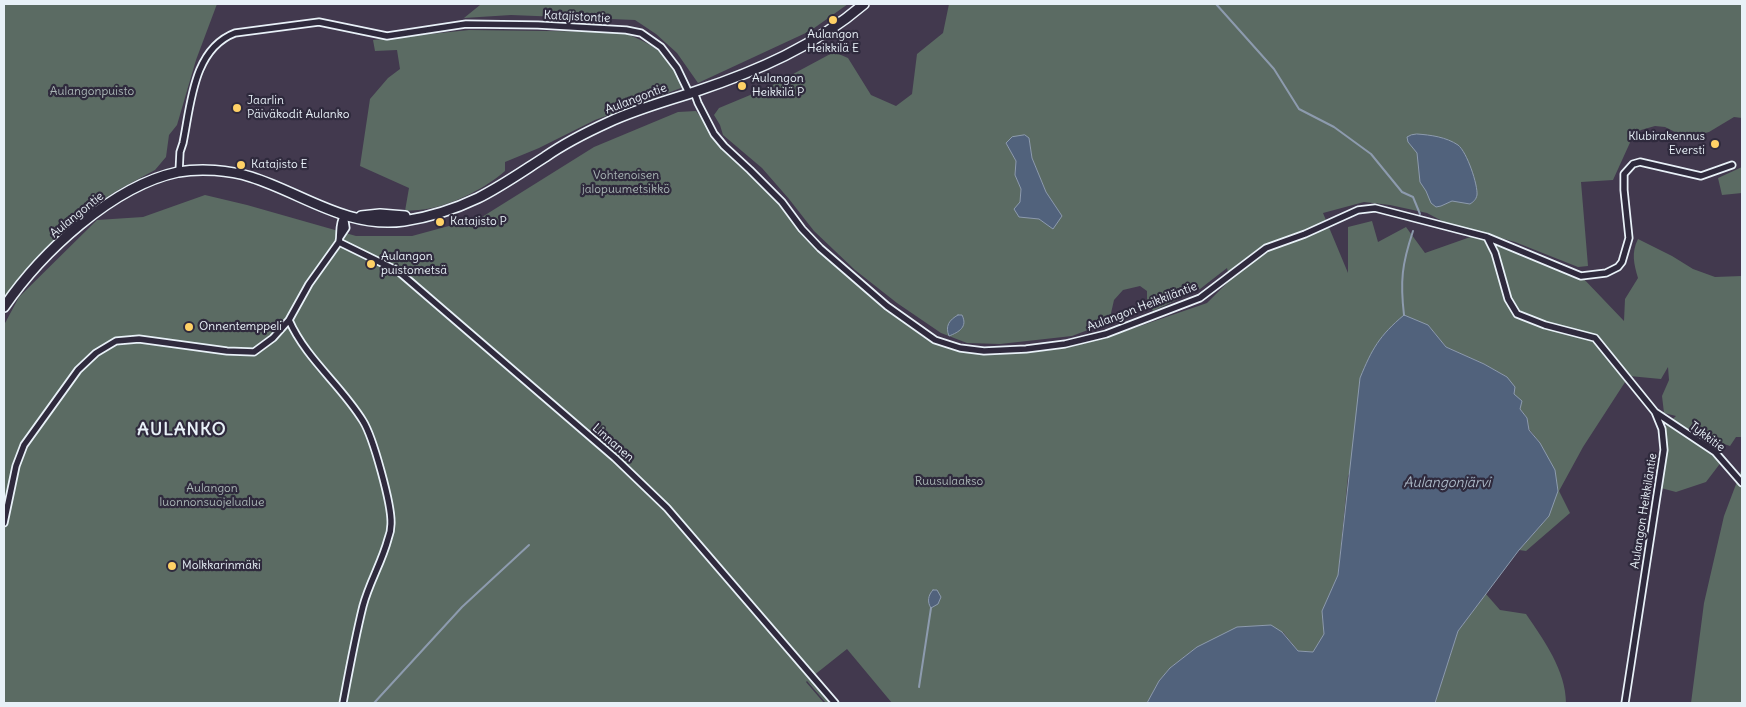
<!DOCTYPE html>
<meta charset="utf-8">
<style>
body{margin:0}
#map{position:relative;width:1746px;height:707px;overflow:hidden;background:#42394e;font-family:Delius,sans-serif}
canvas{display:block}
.frame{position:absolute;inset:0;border:5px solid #e8f1f8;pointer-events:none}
</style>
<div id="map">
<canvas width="1746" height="707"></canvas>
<div class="frame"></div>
</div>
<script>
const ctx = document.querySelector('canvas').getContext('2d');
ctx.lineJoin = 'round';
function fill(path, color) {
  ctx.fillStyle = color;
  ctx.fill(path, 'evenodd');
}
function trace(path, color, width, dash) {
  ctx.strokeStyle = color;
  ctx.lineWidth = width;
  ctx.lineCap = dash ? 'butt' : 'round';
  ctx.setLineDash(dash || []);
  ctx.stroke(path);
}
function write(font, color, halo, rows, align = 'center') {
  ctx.font = font + ' Delius,sans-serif';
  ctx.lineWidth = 4.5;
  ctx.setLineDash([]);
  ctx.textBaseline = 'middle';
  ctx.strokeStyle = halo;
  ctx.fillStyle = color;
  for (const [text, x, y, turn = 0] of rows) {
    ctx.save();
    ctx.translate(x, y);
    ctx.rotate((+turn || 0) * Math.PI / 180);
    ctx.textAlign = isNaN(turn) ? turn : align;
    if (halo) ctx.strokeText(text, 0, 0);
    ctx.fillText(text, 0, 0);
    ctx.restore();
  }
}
fill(new Path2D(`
 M4,4h213l-21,56 -19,65 -8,10 -3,22 -11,13 -37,20 -32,21 -21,20 -54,59 -7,12z
 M479,4h369l-38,27 -112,52 -21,-30 -21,-19 -21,-14 -124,-5 -47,3 16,-13z
 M949,4h793v114l-8,-1 -25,15 -15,4 -17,-3 -12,-6 -10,-1 -14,4 -8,6 -20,44 -32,2 7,84 -10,1 -63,-25 -69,-19 -19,-10 -37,-8 -26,-3 -41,11 25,60v-46l24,-6 6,21 28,-15 19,26 51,-18 105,41 43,45 1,-22 13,-21c-4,-14 -7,-25 0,-39l34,17 21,13 22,8 27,-1v161h-6l-6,9 -18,-6 2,11 8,10 -16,21 -30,10 -19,-5 7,-37 -2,-21 14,-13 -12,-3 -2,-17 7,-16 -1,-13 -7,12 -32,-3 -46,71 -24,44 11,22 -44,38 -7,-1 30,-34 -9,-73 -11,-14 -2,-11 -7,-9 -13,-32 -23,-13 -38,-17 -18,-22 -80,151 -10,99 -16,36 2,23 -11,18 -15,-1 -15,-19 -86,15 -27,21 -11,13 -12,22h-255l-45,-54 -34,27 22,27h-9l-19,-22 -1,1 18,21h-820v-378l15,-28 78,-77 46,-3 62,-22 42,10 109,31h56l70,-19 112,-70 84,-35 18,-1 15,21 68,71 40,46 65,58 51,36 25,8 25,3 41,-1 40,-5 39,-10 102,-35 23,-23 -3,-12 -27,21 -47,22 -6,-12v-8l-7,-5 -17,4 -9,10 -5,22 -37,14 -72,8 -33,-1 -26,-10 -44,-30 -42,-33 -41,-39 -25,-32 -27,-31 -39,-33 -3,-10 -6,-10 5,-7 48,-20 67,-36 14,6 23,37 25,11 16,-12 5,-40 26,-21zM1012,137l17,1 3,20 14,34 16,24 -23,3 -7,-1 -12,-16 1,-14 -6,-13 1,-14 -10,-18z
 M469,30l153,2c28,11 53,23 59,56l-86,32 -56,28 -34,14v9c-18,16 -49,32 -73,37 -9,2 -18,2 -27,3l4,-23 -49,-22 10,-67 18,-21 12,-9 -3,-19 -22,1 -2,-11z
 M1742,167v26l-20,2 -4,-17z
 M1741,471l1,1v231h-51l13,-100 20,-87z
 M1486,594l14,16 26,4c18,26 40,57 40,89h-131l23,-72z`), '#5b6b63');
const water = new Path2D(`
 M1417,134c14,1 29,3 41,11 9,7 20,40 19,50 -1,5 -4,7 -7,9l-18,-3 -11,5 -5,1 -5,-4 -5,-12 -6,-9 -3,-29 -9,-11 -1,-5 4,-2z
 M1025,135l4,3 3,20 14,34 16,24 -9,13 -14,-10 -20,-2 -5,-8 6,-7 1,-13 -6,-14 1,-14 -10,-18 6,-6z
 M958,315h4c6,12 -3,17 -13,21 -4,-10 0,-16 9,-21z
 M1404,315l24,10 18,22 38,17 23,13 8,10 -1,7 8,7 -2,8 7,9 2,12 11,13 15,27 3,21 -9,25 -30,34 -61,81 -23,72h-288l12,-22 11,-13 27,-21 40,-20 34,-2 11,7 16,19 15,1 11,-18 -2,-23 16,-36 22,-197c12,-29 19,-42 44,-63z
 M933,590h4l4,7 -3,7 -7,4c-4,-6 -3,-13 2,-18z`);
fill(water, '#51627c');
trace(water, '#8d9bae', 1);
trace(new Path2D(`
 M1216,4l58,65 25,40 35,18 37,27 31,38 11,5 7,17
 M1404,315c-4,-34 -2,-51 9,-84
 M919,687l12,-79
 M374,703l88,-96 67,-62`), '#8d9bae', 2);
const street = new Path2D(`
 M694,92l4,11 16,31 10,12 26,24 32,32 20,27 18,19 67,58 48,34 25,8 24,3 42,-2 39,-5 41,-10 94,-36 66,-50 39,-14 53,-24 17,-2 112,29 8,16 13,46 9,15 28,11 50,13 60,74 7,17 2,21 -39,253
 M179,172l1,-20 3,-9c8,-39 10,-94 52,-110l84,-11 68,14 79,-12 72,1 88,5 15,3 20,14 16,21 12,25
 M340,237l6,-9 -2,-13
 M1487,237l94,39 25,-3 12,-6 4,-5 7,-24 -5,-48v-16l9,-10 7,-2 61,14 31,-11
 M339,242l59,29 217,187 52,50 168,195
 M289,320l20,-36 30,-42c2,-9 -1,-17 5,-27
 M1655,412l60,40 27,31
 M4,523l12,-57 8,-21 54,-75 18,-17 20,-12 23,-2 88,12 27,1 19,-14 16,-18c17,39 52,65 74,101 10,16 29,84 28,103 0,4 -1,10 -3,15 -6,23 -19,44 -25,67 -8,32 -14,65 -20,97`);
const secondary = new Path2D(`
 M361,216l19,-2 25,2
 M4,307c37,-54 108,-121 174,-135 23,-4 51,-2 73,5 51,16 96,52 153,44 26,-4 51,-12 74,-23 24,-12 45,-27 67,-41 20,-14 42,-25 64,-35 28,-13 58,-21 88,-31 60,-20 118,-45 167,-87`);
trace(street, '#e8f1f8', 9);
trace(secondary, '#e8f1f8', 12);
trace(street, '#2f2a3d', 5.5);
trace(secondary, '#2f2a3d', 9);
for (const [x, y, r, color] of [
 [833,20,5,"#ffd166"],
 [742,86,5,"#ffd166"],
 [237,108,5,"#ffd166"],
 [1715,144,5,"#ffd166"],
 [241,165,5,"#ffd166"],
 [440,222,5,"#ffd166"],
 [371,264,5,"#ffd166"],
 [189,327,5,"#ffd166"],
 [172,566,5,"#ffd166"]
]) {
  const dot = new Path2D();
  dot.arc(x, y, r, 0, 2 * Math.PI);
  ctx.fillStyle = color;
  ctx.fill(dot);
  trace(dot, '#2f2a3d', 2);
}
write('12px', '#e8f1f8', '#2f2a3d', [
 ["Katajistontie",577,17,3],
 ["Aulangontie",636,99,-21],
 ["Aulangontie",77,215,-39],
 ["Aulangon Heikkiläntie",1142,307,-21],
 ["Tykkitie",1707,437,37],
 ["Linnanen",613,443,41],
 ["Aulangon Heikkiläntie",1644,511,-81]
]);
write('12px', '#e8f1f8', '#2f2a3d', [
 ["Aulangon",833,35,"center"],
 ["Heikkilä E",833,49,"center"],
 ["Aulangon",752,79],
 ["Heikkilä P",752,93],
 ["Jaarlin",247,101],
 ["Päiväkodit Aulanko",247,115],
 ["Klubirakennus",1705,137,"right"],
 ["Eversti",1705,151,"right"],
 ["Katajisto E",251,165],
 ["Katajisto P",450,222],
 ["Aulangon",381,257],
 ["puistometsä",381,271],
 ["Onnentemppeli",199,327],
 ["Molkkarinmäki",182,566]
], 'left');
write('12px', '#a9b5b5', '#2f2a3d', [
 ["Aulangonpuisto",92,92],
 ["Vohtenoisen",626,176],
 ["jalopuumetsikkö",626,190],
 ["Ruusulaakso",949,482],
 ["Aulangon",212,489],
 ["luonnonsuojelualue",212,503]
]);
write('italic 14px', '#acb8c6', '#2f2a3d', [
 ["Aulangonjärvi",1447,483]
]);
ctx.letterSpacing = '1px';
write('bold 18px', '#e8f1f8', '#2f2a3d', [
 ["AULANKO",182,430]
]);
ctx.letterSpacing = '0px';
</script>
